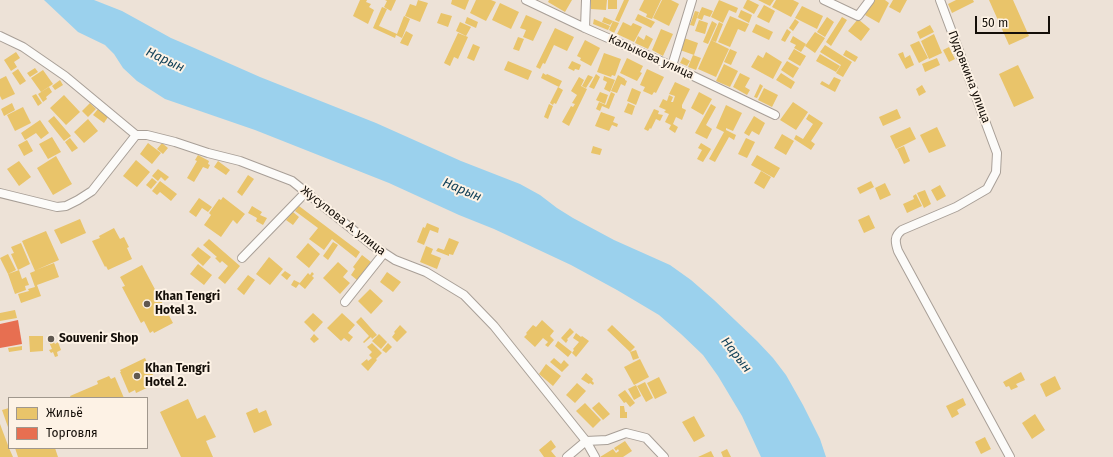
<!DOCTYPE html>
<meta charset="utf-8">
<style>
body{margin:0}
#map{position:relative;width:1113px;height:457px;overflow:hidden;background:#ede2d7;font-family:"Fira Sans",sans-serif}
canvas{display:block}
.legend{position:absolute;left:8px;top:397px;width:140px;height:52px;box-sizing:border-box;background:#fdf2e5;border:1px solid #a0978d;margin:0;padding:5px 7px;list-style:none;font-size:12px;color:#140e08}
.legend li{display:flex;align-items:center;gap:8px;height:20px}
.legend b{width:20px;border:1px solid #a0978d}
.scale{position:absolute;left:975px;top:16px;width:75px;height:18px;box-sizing:border-box;border:2px solid #140e08;border-top:0;padding-left:5px;font-size:12px;line-height:14px;white-space:nowrap;color:#140e08;-webkit-text-stroke:3px #fdf2e5;paint-order:stroke}
</style>
<div id="map">
<canvas width="1113" height="457"></canvas>
<ul class="legend">
<li><b style="height:11px;background:#e9c46a"></b>Жильё</li>
<li><b style="height:11px;background:#e76f51"></b>Торговля</li>
</ul>
<div class="scale">50 m</div>
</div>
<script>
const ctx = document.querySelector('canvas').getContext('2d');
ctx.lineJoin = 'round';
function fill(path, color) {
  ctx.fillStyle = color;
  ctx.fill(path, 'evenodd');
}
function trace(path, color, width, dash) {
  ctx.strokeStyle = color;
  ctx.lineWidth = width;
  ctx.lineCap = dash ? 'butt' : 'round';
  ctx.setLineDash(dash || []);
  ctx.stroke(path);
}
function write(font, color, halo, rows, align = 'center') {
  ctx.font = font + ' "Fira Sans",sans-serif';
  ctx.lineWidth = 4;
  ctx.setLineDash([]);
  ctx.textBaseline = 'middle';
  ctx.strokeStyle = halo;
  ctx.fillStyle = color;
  for (const [text, x, y, turn = 0] of rows) {
    ctx.save();
    ctx.translate(x, y);
    ctx.rotate((+turn || 0) * Math.PI / 180);
    ctx.textAlign = isNaN(turn) ? turn : align;
    if (halo) ctx.strokeText(text, 0, 0);
    ctx.fillText(text, 0, 0);
    ctx.restore();
  }
}
fill(new Path2D(`
 M44,0h50l28,11 49,27 21,9 68,30 116,46 85,38 59,23 20,11 17,13 16,10 41,22 56,25 21,15 23,20 43,41 16,17 13,17 17,30 17,34 6,18h-65l-19,-41 -24,-40 -15,-21 -22,-21 -22,-19 -42,-25 -46,-25 -77,-36 -35,-14 -70,-32 -134,-53 -90,-31 -28,-18 -14,-13 -9,-14 -9,-9 -27,-13z`), '#9bd1ed');
fill(new Path2D(`
 M360,0h7l-1,2 5,2 -2,3 5,3 -6,14 -15,-8z
 M385,0h11l-5,11 -7,-4 3,-6z
 M418,0l10,3 -8,19 -15,-6 5,-12 6,2z
 M452,0h17l-4,10 -14,-6z
 M476,0h15l5,2 -10,19 -16,-8z
 M549,0h23l-7,12 -17,-10z
 M591,0h16l-1,10 -15,-1z
 M608,0h9v9h-9z
 M624,0h5l-10,22 -4,-2z
 M644,0h17l-9,19 -6,-2 1,-3 -8,-4z
 M662,0h9l8,4 -10,22 -16,-8z
 M719,0l19,8 -2,5 -7,-3 -6,13 -12,-6z
 M747,0h2l10,5 -5,9 -11,-6z
 M758,0h16l-4,6z
 M776,0h17l6,3 -8,14 -19,-10z
 M873,0h12l4,3 -10,20 -14,-8z
 M893,0h14l-7,13 -11,-6z
 M956,0h17l1,2 -22,11 -4,-9z
 M989,0h24l16,36 -20,9z
 M500,3l19,9 -8,17 -19,-9z
 M764,5l11,6 -6,12 -12,-6z
 M802,6l21,10 -6,13 -22,-11z
 M382,7l5,2 -8,17 18,8 7,-18 6,3 -8,19 -6,-3 -1,3 -22,-10z
 M702,7l11,4 -3,6 -6,-2 -2,5 -5,-2z
 M741,10l11,5 -3,8 -11,-6z
 M695,11l4,1 -5,14 -4,-1z
 M441,13l11,3 -4,11 -11,-4z
 M638,14l17,8 -4,6 -16,-8z
 M526,15l16,7 -9,19 -10,-4 3,-7 -6,-2z
 M730,16l19,8 -4,8 -7,-3 -8,18 -12,-5z
 M467,17l11,5 -2,6 -11,-5z
 M604,17l9,4 -3,4 -8,-3z
 M827,17l7,5 -9,15 -8,-5z
 M842,17l5,3 -16,26 -5,-4z
 M594,19l16,7 -2,4 -15,-6z
 M795,19l4,3 -6,9 -4,-3z
 M858,19l12,10 -9,12 -13,-10z
 M699,20l9,3 -3,11 -10,-3z
 M613,21l6,2 -5,10 -5,-3z
 M712,21l5,3 -9,20 -5,-2z
 M460,22l11,5 -5,9 -10,-5z
 M623,22l8,4 2,-3 9,4 -8,15 -17,-8 3,-6 12,6 -12,-6z
 M719,22l4,2 -7,18 -5,-2z
 M756,24l17,8 -4,8 -17,-8z
 M930,25l4,7 -14,7 -3,-7z
 M555,28l19,9 -7,14 -13,-6 -9,19 -2,-1 -3,6 -4,-2z
 M661,29l12,5 -10,22 -11,-6z
 M787,29l4,3 -6,10 -4,-2z
 M406,31l7,4 -5,11 -8,-3z
 M815,32l10,6 -10,15 -10,-7z
 M458,33l10,4 -10,22 -4,-2 -4,9 -6,-3z
 M934,34l8,19 -13,6 -8,-18z
 M646,35l7,4 -5,10 -13,-6 3,-7 6,4z
 M793,36l13,8 -5,8 -7,-4 2,-3 -6,-3z
 M518,37l6,2 -5,12 -6,-2z
 M684,38l14,5 -4,12 -14,-5z
 M585,40l15,8 -9,18 -11,-6 1,-2 -4,-2z
 M711,40l18,9 -13,28 -18,-8z
 M919,41l9,17 -9,5 -9,-18z
 M473,44l7,3 -6,14 -7,-3z
 M825,45l27,17 -9,15 -7,-4 5,-8 -21,-13z
 M949,47l6,12 -6,3 -6,-12z
 M730,49l7,3 -6,13 -7,-3z
 M794,49l12,7 -6,10 -12,-7z
 M846,50l12,7 -3,5 -12,-7z
 M16,52l4,6 -6,4 3,5 -6,4 -7,-11z
 M766,52l16,10 -9,17 -22,-12 7,-12 5,3z
 M903,52l2,6 5,-3 4,10 -8,4 -8,-15z
 M604,53l17,6 -6,17 -3,-1 -1,2 -14,-5z
 M820,54l20,12 -4,6 -20,-11z
 M693,55l8,3 -5,12 -8,-3z
 M683,57l7,4 -3,5 -7,-3z
 M627,58l16,8 -3,6 2,1 -5,8 -17,-8z
 M937,58l3,7 -15,7 -3,-8z
 M508,61l24,10 -4,9 -24,-10z
 M572,61l9,4 -2,5 -4,-1 -1,2 -6,-3z
 M787,61l12,7 -6,10 -12,-8z
 M724,64l14,7 -8,16 -14,-6z
 M1018,65l16,33 -20,9 -15,-33z
 M35,68l3,4 -8,5 -3,-4z
 M18,69l8,12 -6,4 -8,-12z
 M647,69l17,8 -8,16 -2,-1 -2,3 -9,-4 2,-4 -5,-2z
 M43,70l10,14 -12,8 -10,-14z
 M543,73l3,2 1,-1 15,7 -3,6 -18,-9z
 M740,73l10,5 -5,9 5,3 -3,5 -14,-8z
 M781,73l14,9 -4,7 -15,-9z
 M596,74l4,3 -6,12 -5,-2z
 M588,75l5,2 -7,11 -4,-2z
 M618,75l7,4v1l2,1 -2,5 -4,-2 -4,9 -6,-2z
 M6,76l9,18 -13,6 -2,-4v-17z
 M604,76l11,4 -5,12 -6,-3 3,-7 -4,-2z
 M579,77l5,3 -3,6 6,3 -18,37 -7,-4 9,-16 2,1 2,-3 -3,-1 5,-8 -6,-4z
 M834,77l7,3 -6,12 -15,-8 2,-3 7,4z
 M60,80l3,5 -8,5 -3,-4z
 M675,82l15,7 -8,16v3l4,2 -4,10 -6,-3 -3,7 5,3 -3,6 -6,-4 2,-4 -6,-3 4,-8 -5,-2 2,-2 -7,-3 4,-8 4,2 2,-6 4,2 -2,5h2l2,-6 -6,-2z
 M760,84l3,2 -6,12 -3,-1z
 M922,85l4,7 -7,4 -3,-7z
 M49,87l3,5 -6,5 1,2 -4,3 -5,-8z
 M558,87l5,3 -7,14 -2,-1 -1,2 -3,-2z
 M632,88l9,4 -5,13 -9,-4z
 M764,88l14,7 -6,12 -14,-7z
 M600,92l8,3 -3,9 -9,-4z
 M611,92l4,2 -6,15 -7,-3 -2,5 -4,-2 3,-7 7,3z
 M699,92l13,7 -9,16 -12,-7z
 M36,94l6,9 -4,3 -6,-10z
 M64,95l16,17 -14,13 -16,-17z
 M793,102l15,10 -12,18 -16,-10z
 M12,103l3,7 -11,6 -3,-7z
 M90,103l6,6 -8,8 -6,-6z
 M628,103l7,3 -3,9 -8,-3z
 M549,104l4,2 -5,13 -4,-2z
 M711,104l5,3 -10,18 6,4 -5,10 -12,-6z
 M726,105l16,8 -9,18 -7,-3v2l10,5 -2,5 -5,-3 -14,25 -6,-3 15,-27 -8,-4z
 M23,107l8,16 -16,8 -8,-16z
 M98,109l10,8 -4,6 -11,-8z
 M654,109l5,2 -1,3 5,1 -3,6 -4,-2 -5,10 -1,-1 -2,3 -4,-2z
 M897,109l4,9 -18,8 -4,-9z
 M601,112l14,5 -2,5 5,2 -1,3 -5,-2 -3,6 -14,-5z
 M809,114l14,9 -12,18 4,3 -4,6 -17,-11 2,-4 7,4 10,-15 -7,-5z
 M54,116l17,20 -7,5 -16,-20z
 M754,116l11,7 -6,12 -7,-4 -3,5 -5,-3z
 M88,119l10,12 -14,12 -10,-11z
 M40,120l9,13 -8,6 -5,-6 -11,7 -4,-7z
 M910,127l6,12 -20,10 -6,-13z
 M937,127l9,19 -17,7 -9,-18z
 M782,134l12,7 -8,14 -12,-7z
 M52,137l9,15 -13,7 -9,-15z
 M70,138l8,10 -6,4 -7,-10z
 M746,138l9,4 -8,16 -9,-4z
 M27,140l6,11 -9,5 -6,-11z
 M148,143l13,10 -9,11 -12,-10z
 M162,143l6,5 -5,6 -6,-5z
 M701,143l10,6 -8,13 -6,-3 5,-9 -4,-2z
 M593,146l9,3 -2,6 -9,-2z
 M904,146l6,15 -6,3 -7,-15z
 M198,155l11,6 -1,3 2,1 -2,4 -5,-2 -9,15 -7,-4 10,-17 -2,-1z
 M757,155l23,13 -6,10 -23,-13z
 M56,156l16,28 -19,11 -16,-27z
 M136,160l14,12 -13,15 -14,-11z
 M19,161l12,16 -12,9 -12,-17z
 M218,161l12,9 -4,5 -12,-8z
 M158,169l11,8 -4,4 -4,-4 -3,4 -6,-5z
 M761,171l10,6 -7,12 -10,-6z
 M248,175l6,4 -12,17 -5,-4z
 M152,178l5,4 -6,7 -5,-4z
 M160,181l17,13 -6,7 -11,-9 -3,3 -5,-4z
 M871,181l3,6 -14,7 -3,-6z
 M885,183l6,12 -11,5 -5,-12z
 M940,185l6,11 -9,5 -6,-11z
 M925,190l6,14 -7,4 -7,-15z
 M916,194l6,12 -15,7 -4,-9 11,-5 -1,-3z
 M223,197l22,17 -8,10 -4,-4 -12,17 -17,-12 7,-10 -2,-2 10,-14 2,1z
 M199,198l13,9 -4,5 -6,-4 -6,9 -7,-5z
 M252,206l10,6 -2,3 7,3 -4,7 -7,-4 1,-3 -9,-5z
 M299,206l61,46 -4,6 -24,-19 -8,11 -15,-11 9,-11 -23,-17z
 M293,212l6,5 -6,8 -7,-5z
 M869,215l6,13 -11,5 -6,-13z
 M80,219l6,14 -25,11 -7,-14z
 M427,223l12,5 -1,5 -8,-3 -6,15 -7,-3 6,-15 2,1z
 M114,228l6,11 4,-2 5,10 -2,1 5,11 -24,11 -2,-4 -1,1 -13,-26 8,-3 -1,-2z
 M46,231l13,29 -23,10 18,-7 5,14 -22,8 4,11 -20,7 -3,-9 11,-3 -1,-2 7,-2 -5,-14 5,-2 -13,-30z
 M449,238l10,4 -6,13 -4,-1v2l-13,-5 2,-3 6,2z
 M209,239l31,27 -15,18 -7,-6 10,-12 -6,-5 -2,2 -5,-5 2,-1 -14,-12z
 M333,242l5,3 -10,15 -5,-4z
 M21,243l9,21 -12,6 -7,-16 3,-1 -3,-6z
 M308,243l12,11 -11,14 -13,-11z
 M426,246l7,3 -2,5 10,4 -4,11 -17,-7z
 M198,247l13,10 -8,9 -12,-11z
 M8,254l8,16 -8,4 -8,-16z
 M362,255l9,7 -14,18 -6,-5 4,-6 -2,-2z
 M269,257l14,12 -13,16 -14,-11z
 M338,262l10,9 -5,6 7,6 -10,11 -17,-16z
 M198,264l14,11 -8,10 -14,-11z
 M142,265l31,58 -19,10 -1,-2 -3,2 -6,-12 -3,2 -19,-36 3,-1 -5,-9z
 M19,270l3,9 4,-2 3,8 -4,1 1,4 -11,4 -7,-20z
 M285,271l6,4 -4,5 -6,-5z
 M312,272l2,2 -2,2 2,2 -9,11 -6,-5 -3,4 -5,-3 3,-5 6,3 -1,1 9,-11 2,2z
 M387,272l14,10 -8,10 -13,-10z
 M248,275l7,5 -11,15 -7,-6z
 M370,289l13,12 -12,13 -13,-13z
 M15,310l2,8 -17,3v-8z
 M313,313l10,9 -9,10 -10,-10z
 M342,313l13,12 -7,8 5,4 -4,5 -5,-4 -3,3 -14,-13z
 M361,317l16,18 -5,4 -1,-2 -7,6 -1,-1 6,-6 -13,-14z
 M542,320l12,11 -4,5 4,4 -6,7 -3,-2 3,-3 -5,-4 -8,9 -11,-10 3,-3 -1,-1 7,-8 3,2z
 M400,325l7,7 -10,10 -5,-5 3,-4 -1,-1z
 M612,325l23,22 -5,5 -23,-22z
 M570,328l4,4 -7,7 1,1 -2,3 -5,-5z
 M576,333l5,4 1,-1 7,5 -13,16 -4,-4 2,-3 -1,-1 6,-7 -6,-4z
 M314,334l5,5 -5,4 -4,-4z
 M379,334l8,8 -6,7 -9,-8z
 M29,336h14v15l-13,1z
 M52,338l3,6 3,-2 3,8 -4,2 1,4 -3,1 -2,-5 -2,1 -2,-3 3,-1 -4,-9z
 M558,341l14,11 -4,5 -13,-11z
 M372,343l10,10 -6,6 1,1 -9,11 -7,-7 6,-5 1,2 4,-3 -3,-3 3,-3 -5,-5z
 M388,343l4,4 -6,6 -4,-3z
 M22,346v4l-13,2 -1,-4z
 M636,350l3,8 -6,2 -3,-8z
 M145,358l10,21 -4,2 1,2 -3,1 2,2 -15,7 -1,-3 -6,3 -9,-21h1l-1,-2z
 M554,358l7,6 3,-4 5,5 -7,7 -12,-10z
 M640,359l9,18 -15,8 -10,-18z
 M546,364l15,12 -8,10 -14,-12z
 M1021,372l4,8 -9,4 2,3 -7,3 -2,-4 -3,1 -3,-5z
 M586,373l7,6 -1,2 2,2 -1,2 -3,-2 -1,1 -8,-5z
 M109,376l2,3 4,-2 9,21h-53l-1,-2 28,-12 -1,-3z
 M1055,376l6,13 -15,8 -6,-13z
 M659,377l8,16 -12,6 -8,-16z
 M645,382l8,16 -7,4 -9,-16z
 M577,383l9,8 -11,12 -9,-8z
 M636,385l5,11 -7,4 -6,-11z
 M625,390l10,13 -5,4 -4,-5 -2,1 -6,-8z
 M963,398l3,7 -9,5 2,4 -7,4 -6,-12z
 M188,399l9,20 8,-4 11,22 -10,4 7,16h-32l-21,-45z
 M599,402l11,12 -7,6 -11,-12z
 M585,403l16,17 -8,8 -17,-17z
 M620,406h4l1,6h2v6h-7z
 M9,408v22l-7,-20z
 M257,408l2,5 7,-3 6,15 -18,8 -8,-20z
 M1035,414l10,16 -13,9 -10,-16z
 M694,416l11,20 -11,6 -12,-20z
 M0,424l9,24 4,9h-13z
 M985,437l6,12 -10,5 -6,-12z
 M551,440l5,7 -5,4 5,6h-12l-5,-7z
 M625,441l7,10 -3,2 -1,-1 1,1 -6,4h-23l13,-8 3,4 3,-2 -1,-2 -2,2 -2,-3z
 M15,448h40l3,9h-40z
 M727,449l4,8h-8l-2,-5z
 M711,451l3,6h-16z`), '#e9c46a');
fill(new Path2D(`
 M18,320l4,24 -22,4v-24z`), '#e76f51');
const street = new Path2D(`
 M526,0l59,28 87,38 103,49
 M824,0l34,16 12,-16
 M940,0l57,153 -1,19 -9,17 -31,18 -54,23c-8,6 -7,12 -4,21l112,206
 M585,28l1,-28
 M0,36l23,11 42,29 71,59h11l28,7 33,11 32,8 52,20 80,64 23,15 31,12 38,23 30,31 92,115 21,-1 19,-7 20,5 18,19
 M672,66l20,-66
 M0,193l57,14 9,-1 12,-6 14,-9 44,-56
 M242,258l64,-66
 M345,302l39,-49
 M567,457l19,-16 9,16`);
trace(street, '#a89f97', 10);
trace(street, '#fcfbf9', 8);
for (const [x, y, r, color] of [
 [147,304,4,"#605850"],
 [51,339,4,"#605850"],
 [137,376,4,"#605850"]
]) {
  const dot = new Path2D();
  dot.arc(x, y, r, 0, 2 * Math.PI);
  ctx.fillStyle = color;
  ctx.fill(dot);
  trace(dot, '#fdf2e5', 1.5);
}
write('12px', '#140e08', '#fdf2e5', [
 ["Калыкова улица",651,57,24],
 ["Пудовкина улица",969,77,69],
 ["Жусупова А. улица",343,221,38]
]);
write('bold 12px', '#140e08', '#fdf2e5', [
 ["Khan Tengri",155,297],
 ["Hotel 3.",155,311],
 ["Souvenir Shop",59,339],
 ["Khan Tengri",145,369],
 ["Hotel 2.",145,383]
], 'left');
write('italic 13px', '#14435a', '#fdf2e5', [
 ["Нарын",165,60,25],
 ["Нарын",462,190,23],
 ["Нарын",736,355,52]
]);
</script>
